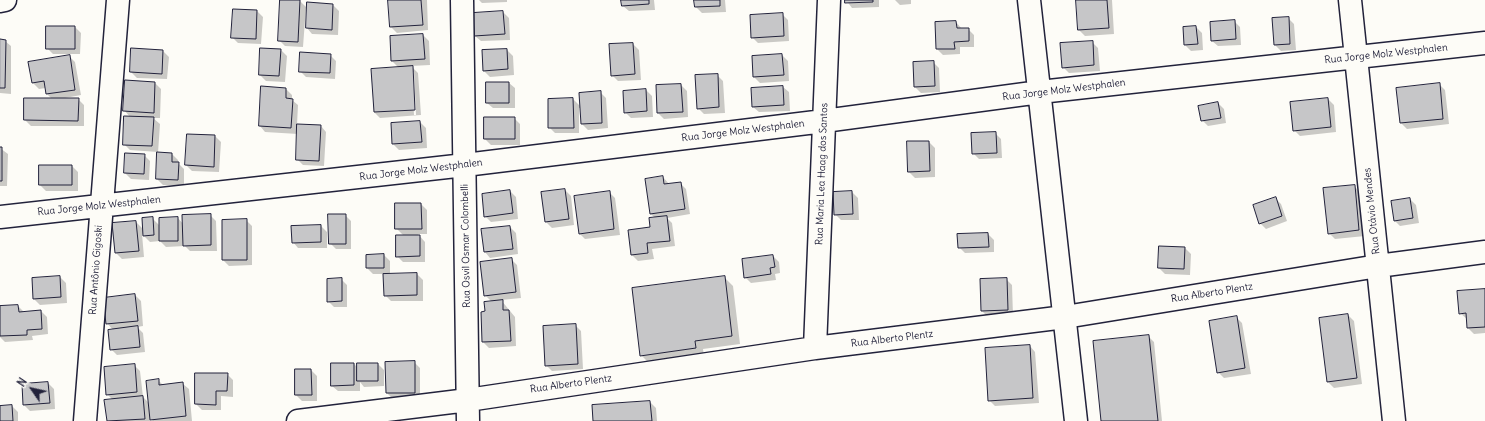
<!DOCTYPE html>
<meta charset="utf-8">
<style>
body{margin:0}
#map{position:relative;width:1485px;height:421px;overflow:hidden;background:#fdfcf7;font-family:Delius,sans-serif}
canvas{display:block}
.north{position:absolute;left:12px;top:369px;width:40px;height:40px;-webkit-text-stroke:3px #fdfcf7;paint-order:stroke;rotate:304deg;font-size:11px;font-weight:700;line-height:16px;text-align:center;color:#22223b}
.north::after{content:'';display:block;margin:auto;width:14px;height:18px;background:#22223b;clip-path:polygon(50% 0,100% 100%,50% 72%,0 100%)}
</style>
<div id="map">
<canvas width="1485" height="421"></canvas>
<div class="north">N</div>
</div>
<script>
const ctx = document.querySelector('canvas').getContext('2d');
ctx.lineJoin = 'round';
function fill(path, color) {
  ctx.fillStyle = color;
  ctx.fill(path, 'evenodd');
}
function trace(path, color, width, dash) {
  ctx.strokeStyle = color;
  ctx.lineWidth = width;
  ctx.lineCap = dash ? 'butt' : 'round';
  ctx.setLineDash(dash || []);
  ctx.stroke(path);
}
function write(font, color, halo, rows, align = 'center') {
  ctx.font = font + ' Delius,sans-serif';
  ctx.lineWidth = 3;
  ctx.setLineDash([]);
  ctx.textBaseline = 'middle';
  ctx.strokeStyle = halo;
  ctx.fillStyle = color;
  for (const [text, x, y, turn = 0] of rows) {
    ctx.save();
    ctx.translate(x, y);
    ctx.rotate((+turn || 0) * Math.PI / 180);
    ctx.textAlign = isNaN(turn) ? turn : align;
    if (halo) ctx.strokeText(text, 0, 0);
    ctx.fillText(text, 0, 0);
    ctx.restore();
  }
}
fill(new Path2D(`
 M389,0h38l1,30 -31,3 -6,-6z
 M479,0h28v2l-25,1z
 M622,0h32l1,10 -26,1 -6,-5z
 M695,0h30l1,12 -24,1 -6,-6z
 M846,0h33v7l-27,1z
 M895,0h16v4l-11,1z
 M1077,0h35l2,34 -29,2 -6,-6z
 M300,1l6,6 -3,40 -18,-1 -6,-6z
 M308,4l25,1 6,6 -1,24 -26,-1 -5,-6z
 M257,11l6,6 -2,27 -23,-1 -6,-6z
 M503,12l6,6 1,22 -29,1 -6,-5z
 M782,14l6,6 1,21 -31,2 -6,-6z
 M1288,18l6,6 2,26 -15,1 -6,-6z
 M1234,21l6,6 1,18 -23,1 -6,-5z
 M956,22l6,7h6l6,6v12h-14v7l-17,1 -6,-6z
 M75,27l6,6 -1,21h-27l-6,-6z
 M1196,27l6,6 1,17 -12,1 -6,-6z
 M423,35l6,6 1,24 -19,1 7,7 3,42 -41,3 -6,-6 -2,-42 27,-2 -7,-7 -1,-24zM412,72h2l2,43h-2z
 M0,40l5,1 6,5v48l-11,-1z
 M1092,42l6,6 2,23 -31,2 -6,-6z
 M633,44l6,6 2,30 -23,1 -6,-6z
 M281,50l6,6 -2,26 -19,-1 -6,-6z
 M507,50l6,6 1,19 -24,2 -6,-6z
 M163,51l6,6 -2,22 -30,-1 -6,-6z
 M330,55l6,6 -1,18 -29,-2 -6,-6z
 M782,55l6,6 1,20 -29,2 -6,-6z
 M69,56l6,6 6,33 -16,3 13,1 6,6v21h-53l-6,-6 27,-21 -5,-5 -1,-6 -7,1 -6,-6z
 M933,62l6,6 1,24 -19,1 -6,-6z
 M717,75l6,6 2,32 -21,1 -6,-6z
 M155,83l6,6 -1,29h-7l7,6 -2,29 14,1 6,6v3l6,6v17l-21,-1 -6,-6 1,-27 -28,-2 -6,-6 6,-27 -6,-7z
 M509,83l6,5v20h-22l-6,-5z
 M1439,84l6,6 4,34 -42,5 -6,-6z
 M681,85l6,6 1,26 -24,2 -6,-6z
 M783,87l6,5 1,19 -31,1 -6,-5z
 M286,89l6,6v5l6,5 -1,20 24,1 5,6 -2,34 -21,-1 -6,-6 1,-25 -33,-2 -5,-6z
 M646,90l6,6 1,21 -22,1 -6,-6z
 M600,92l6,6 2,30 -20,2 -6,-6 -1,-16h-2v25h-24l-6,-6 24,-28 8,8z
 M1328,99l6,6 2,27 -36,4 -6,-6z
 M1218,103l6,6 2,14 -18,3 -6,-6z
 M485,118h29l6,6v21h-29l-6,-6z
 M420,122l6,6 1,20 -28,2 -6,-6z
 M995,133l6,6 1,19 -23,1 -6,-6z
 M188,135l27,1 6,6 -2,30 -27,-1 -6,-6z
 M929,142l6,6v29l-20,1 -6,-6z
 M0,148l8,6 -1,32h-7z
 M144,155l6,6 -1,19 -18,-1 -6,-6z
 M72,166l6,6v19h-32l-6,-6z
 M663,177l6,7 11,-1 6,6 4,25 -23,4 5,5 3,23 -23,3 2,10 -16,2 -6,-6 -3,-25 22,-2 4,-10 -5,-5z
 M1354,186l6,6 5,44 -30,3 -6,-6z
 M565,190l6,6 3,29 -22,3 -6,-6z
 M510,191l6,6 2,22 -27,3 -6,-6z
 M609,192l6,6 5,37 -35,4 -6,-6z
 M852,192l6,6 1,22h-18l-6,-6z
 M1275,198l6,6 6,17 -21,8 -6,-6z
 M1410,199l6,6 3,18 -19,3 -6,-6z
 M421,204l6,6v24h-9l7,8v20h-22l-6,-6 7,-20 -8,-8z
 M210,215l6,6 1,30h-27l-5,-5 -19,1 -6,-6 -10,1 -8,-8 2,23 -22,2 -6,-6 20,-31 8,8 8,-12 8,8 18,-8 6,7z
 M345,215l6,6v28h-15l-6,-6z
 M246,220l6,6v39l-23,1 -6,-6z
 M321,226l6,6v16h-29l-5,-6z
 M510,227l6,6 2,21 -28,4 -5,-6z
 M988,234l6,6v12l-29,1 -6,-6z
 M1185,248l6,6 -1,21 -25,-1 -6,-6z
 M384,255l6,6v14l27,-1 6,6v21h-32l-6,-6 -1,-21h-11l-6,-6z
 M773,256l6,6 1,11 -5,1 1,6 -25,3 -6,-6z
 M511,259l6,6 4,33 -20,2 14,17 1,29 -27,2 -6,-6 -1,-29 4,-1 6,-10 -7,-7z
 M60,277l6,6 1,20 -27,2 -6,-6z
 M724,277l9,9 7,58 -37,5 1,7 -54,8 -9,-9z
 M341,279l6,6v22h-13l-6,-6z
 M1006,279l6,6 1,31 -25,1 -6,-6z
 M1485,290v43l-11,1 -6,-6 -1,-9 -7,-6z
 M135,295l6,6 2,25 -6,1 6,6 2,19 -28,3 -6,-6 2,-19 -6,-7z
 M18,306l6,6 17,-1 6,6 1,17 -16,2 1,4 -28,2 -5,-5v-30z
 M1348,315l6,6 8,63 -28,4 -6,-6 -8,-63z
 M1236,317l6,6 9,51 -27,4 -6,-6z
 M575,325l6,6 2,38 -31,2 -6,-6z
 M1148,336l6,6 8,79h-60z
 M1030,346l5,6 4,51 -44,3 -6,-6z
 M414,362l6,6v30l-27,1 -6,-6z
 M354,364l4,4 20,-4 6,6v16l-20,1 -4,-5v9h-22l-6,-5z
 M134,365l6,6 3,26 7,7 8,-24 6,6 19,-2 6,5 3,32h-39l-3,-3v3h-42l-3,-20 8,-1 -6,-6z
 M296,370h15l6,6v25h-15l-6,-6z
 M227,374l6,6v17l-12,-1v14h-19l-6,-6z
 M48,383l6,6 1,20 -25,2 -6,-6z
 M650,402l6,6 1,13h-63z
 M12,406l6,6v9h-18v-14z`), '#0003');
const building = new Path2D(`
 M280,0h20l-2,42 -20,-1z
 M388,0h33l2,25 -33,2z
 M621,0h28v4l-27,2z
 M694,0h26v6l-25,1z
 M845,0h28v2l-28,1z
 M1076,0h31l2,28 -31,2z
 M307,2l26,2 -1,26 -26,-2z
 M233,9l24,1 -1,29 -25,-1z
 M503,11l2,23 -31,2 -1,-23z
 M783,13l1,23 -33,2 -1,-23z
 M1289,17l1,27 -16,1 -2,-27z
 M1235,20l1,19 -25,2 -1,-19z
 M956,21l1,7h12v13l-15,1 1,7h-19l-1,-27z
 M46,26h29v23h-29z
 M1196,26l2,18 -14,1 -1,-18z
 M423,34l2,25 -34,2 -1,-25z
 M0,39l6,1 -1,48h-5z
 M1093,41l1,24 -32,3 -2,-25z
 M633,43l2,31 -24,2 -2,-32z
 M131,48l32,2 -1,24 -32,-2z
 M260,48l21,1 -2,27 -20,-1z
 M507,49l1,20 -25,2 -1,-21z
 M300,52l31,2 -1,19 -31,-1z
 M782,54l2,21 -31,2 -1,-21z
 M70,55l5,35 -29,4 -2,-13 -12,2 -4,-21z
 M934,61l1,25 -21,1 -1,-25z
 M413,66l2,44 -41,2 -3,-43z
 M718,74l1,33 -22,2 -2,-34z
 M125,80l30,2 -1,31 -31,-2z
 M486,82h23v21h-23z
 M1440,83l3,36 -43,4 -4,-35z
 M681,84l2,28 -26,1 -1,-28z
 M261,86l25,2v10l7,1 -2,29 -32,-2z
 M783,86l1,19 -32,2 -1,-19z
 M646,89l1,22 -23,2 -1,-22z
 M601,91l1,32 -21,1 -2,-31z
 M24,98h55l-1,23 -54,-1z
 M573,98l1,30h-26v-29z
 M1328,98l3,29 -38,4 -3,-29z
 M1218,102l3,16 -20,3 -3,-15z
 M124,116l30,1 -2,29 -29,-1z
 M484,117h31v22h-31z
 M420,121l2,21 -30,2 -1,-21z
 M297,124l24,1 -2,36 -23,-1z
 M996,132l1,21 -25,1 -1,-21z
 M187,134l28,1 -1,32 -29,-2z
 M907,141h22l1,30 -22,1z
 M0,147h2v34h-2z
 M157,152l15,1v9h7l-1,18 -22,-1z
 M125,153l20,1 -1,20 -20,-1z
 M39,165h33v20h-33z
 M663,176l1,8 17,-2 4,27 -35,5 -5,-35z
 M1355,185l4,45 -31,4 -5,-46z
 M565,189l4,30 -24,3 -4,-30z
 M510,190l3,23 -29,4 -2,-23z
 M610,191l4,38 -35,5 -5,-38z
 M852,191l1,23 -19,1 -1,-23z
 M1276,197l6,19 -23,8 -6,-19z
 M1410,198l3,20 -19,3 -3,-20z
 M395,203h26l1,26h-27z
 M211,214v31l-28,1 -1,-31z
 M328,214h18v30h-17z
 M667,216l3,25 -23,2 1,10 -17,2 -3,-25 22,-3 -1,-9z
 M153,217l1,18 -11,1 -1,-18z
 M178,217v24h-19v-23z
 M247,219v41h-25v-40z
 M136,221l3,30 -24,2 -3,-30z
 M321,225v17l-29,1 -1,-17z
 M510,226l3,23 -29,3 -3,-23z
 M988,233l1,14 -31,1 -1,-14z
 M396,235h24v21l-24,1z
 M1159,246l26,1 -1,22 -26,-1z
 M384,254v14h-18v-13z
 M773,255l2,12 -5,1 1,6 -27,4 -2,-19z
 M512,258l4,34 -32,4 -4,-34z
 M417,273v22l-33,1 -1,-22z
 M60,276l1,21 -28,2 -1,-21z
 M725,276l7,60 -37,5 1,7 -56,8 -8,-68z
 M342,278v23l-15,1v-23z
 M1007,278l1,32 -27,1 -1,-32z
 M1485,289v38l-18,1 -1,-15 -7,1 -2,-23z
 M135,294l3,27 -32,3 -3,-26z
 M503,300v10h6l2,31 -29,1 -1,-30 4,-1 -1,-9z
 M18,305l1,7 22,-2 1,19 -15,1v5l-27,1v-30z
 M1348,314l9,64 -30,4 -8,-64z
 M1237,316l8,52 -28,5 -8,-52z
 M576,324l2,40 -33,2 -2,-40z
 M138,326l2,21 -30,3 -2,-20z
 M1149,335l9,86h-57l-8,-80z
 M1030,345l3,53 -45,3 -3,-53z
 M415,361v32h-29l-1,-31z
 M331,363h23v22l-23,1z
 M357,363h21v18h-21z
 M135,364l2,28 -31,3 -2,-28z
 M295,369h16l1,26h-17z
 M195,373h33l-1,18h-11v14l-21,-1z
 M159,379v6l24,-3 3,34 -36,4 -4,-39z
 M48,382l2,21 -27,2 -1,-21z
 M143,396l2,23 -38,2 -3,-21z
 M650,401l2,20h-59l-1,-16z
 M12,405l1,16h-13v-15z`);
fill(building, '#c6c6c8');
trace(building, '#22223b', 1);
const street = new Path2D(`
 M462,0l6,421
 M1029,0l47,421
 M1350,0l44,421
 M0,1l5,-1
 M0,217l465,-52 359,-44 216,-29 445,-49
 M815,348l14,-348
 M85,421l33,-421
 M298,421l170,-21 347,-52 250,-31 313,-51 107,-14`);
trace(street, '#22223b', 25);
trace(street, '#fdfcf7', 22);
write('10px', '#22223b', '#fdfcf7', [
 ["Rua Jorge Molz Westphalen",1386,54,-6],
 ["Rua Jorge Molz Westphalen",1064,90,-7],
 ["Rua Jorge Molz Westphalen",743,131,-7],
 ["Rua Jorge Molz Westphalen",421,170,-7],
 ["Rua Maria Lea Haag dos Santos",822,174,-88],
 ["Rua Jorge Molz Westphalen",99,206,-6],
 ["Rua Otávio Mendes",1372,211,-96],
 ["Rua Osvil Osmar Colombelli",466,246,-91],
 ["Rua Antônio Gigoski",96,270,-86],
 ["Rua Alberto Plentz",1212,293,-9],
 ["Rua Alberto Plentz",892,339,-7],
 ["Rua Alberto Plentz",571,384,-8]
]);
</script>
